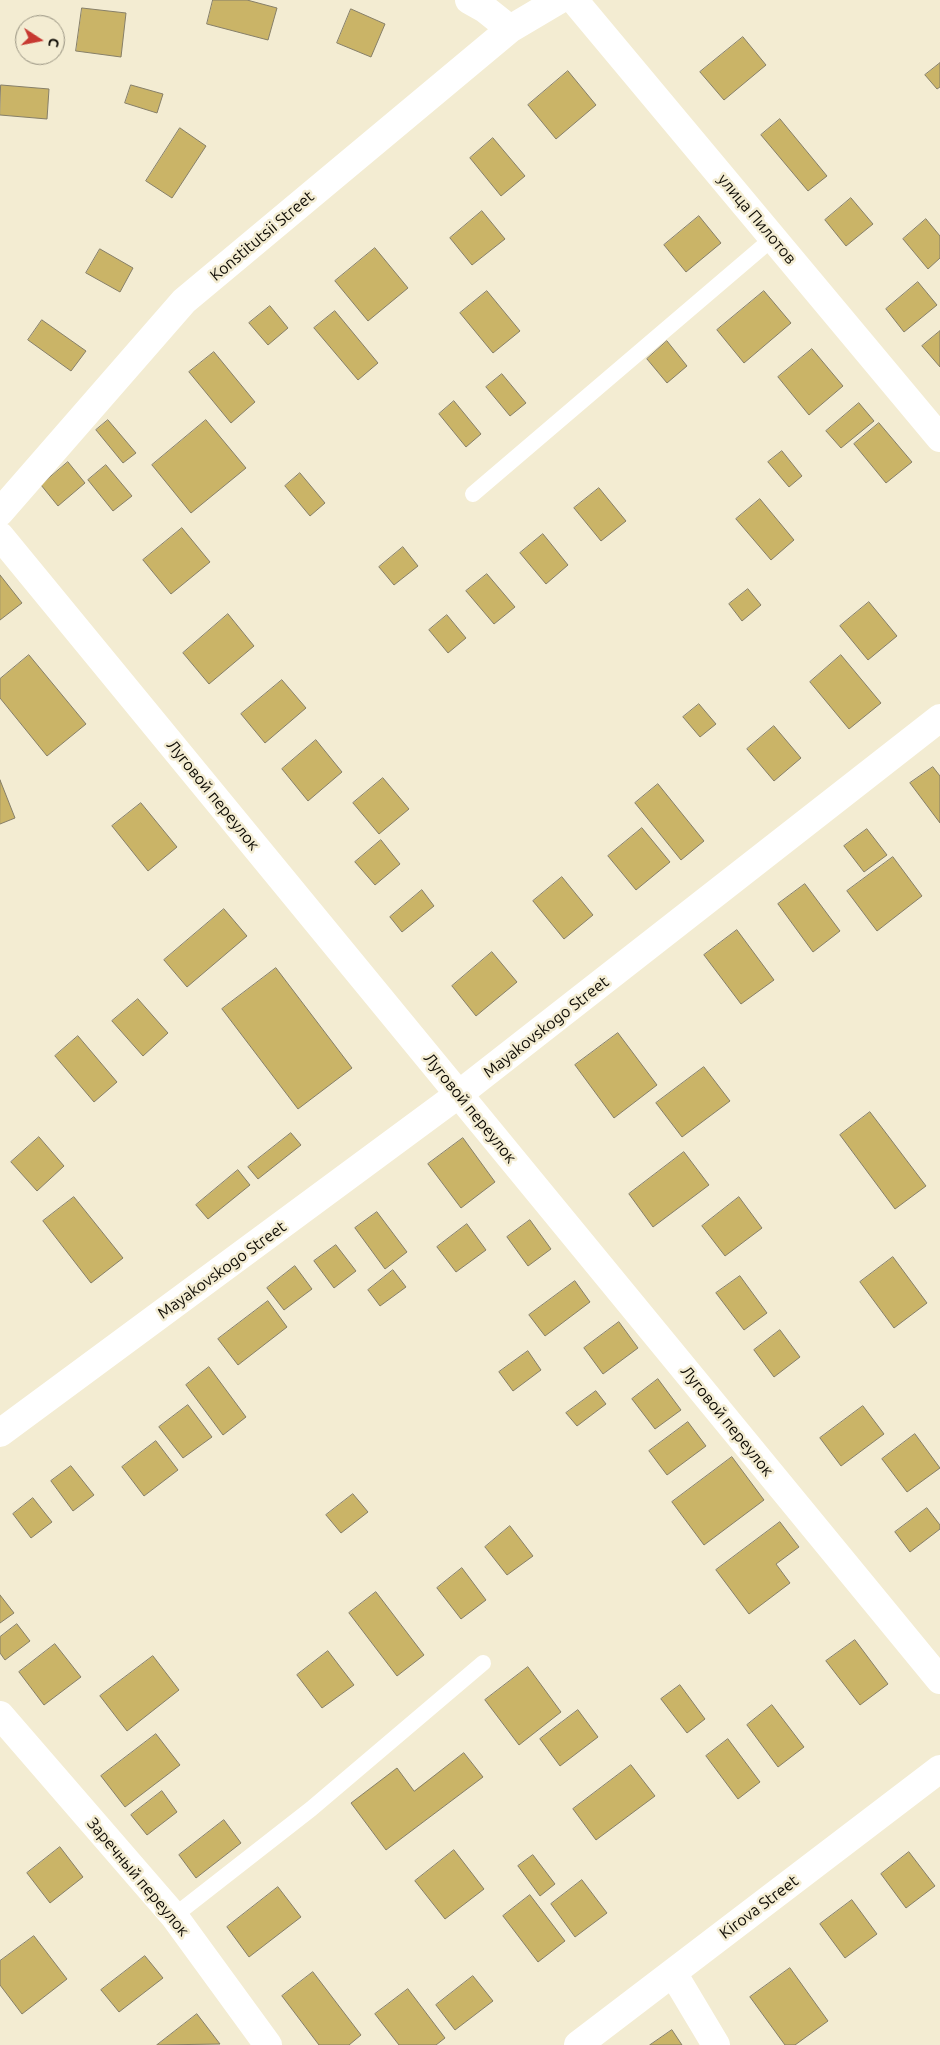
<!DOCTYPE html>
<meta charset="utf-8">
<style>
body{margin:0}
#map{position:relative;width:940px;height:2045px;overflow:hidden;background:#f3ecd2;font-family:Ubuntu,sans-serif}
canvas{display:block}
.north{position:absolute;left:15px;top:15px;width:50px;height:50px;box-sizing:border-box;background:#f3ecd2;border:1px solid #979280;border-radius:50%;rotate:101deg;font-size:14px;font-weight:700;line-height:20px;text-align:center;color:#0e0b04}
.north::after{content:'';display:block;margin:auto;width:18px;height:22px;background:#c73931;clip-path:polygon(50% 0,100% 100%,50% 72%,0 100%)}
</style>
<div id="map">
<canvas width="940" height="2045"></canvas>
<div class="north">С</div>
</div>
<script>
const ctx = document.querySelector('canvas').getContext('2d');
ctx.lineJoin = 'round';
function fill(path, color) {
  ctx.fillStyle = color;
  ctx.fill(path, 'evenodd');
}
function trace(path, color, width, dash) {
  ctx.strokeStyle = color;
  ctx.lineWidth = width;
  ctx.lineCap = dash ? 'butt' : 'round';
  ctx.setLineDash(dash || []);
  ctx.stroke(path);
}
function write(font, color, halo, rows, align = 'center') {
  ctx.font = font + ' Ubuntu,sans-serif';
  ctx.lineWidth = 5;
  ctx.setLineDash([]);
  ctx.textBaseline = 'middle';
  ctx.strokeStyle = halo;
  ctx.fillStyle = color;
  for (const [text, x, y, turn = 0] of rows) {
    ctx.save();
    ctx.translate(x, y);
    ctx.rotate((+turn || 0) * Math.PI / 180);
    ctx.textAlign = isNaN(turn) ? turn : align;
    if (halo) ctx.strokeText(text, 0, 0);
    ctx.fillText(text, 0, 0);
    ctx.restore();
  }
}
const building = new Path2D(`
 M213,0h34l30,8 -9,32 -61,-16z
 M82,8l44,5 -5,44 -45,-6z
 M351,9l34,15 -14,33 -34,-14z
 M743,37l23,28 -42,35 -24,-28z
 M940,63v24l-3,2 -12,-14z
 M568,71l28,34 -40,34 -28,-34z
 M1,85l48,4 -2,30 -47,-4z
 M131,85l32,9 -6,19 -32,-10z
 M780,119l47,57 -19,15 -47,-56z
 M180,128l26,18 -34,52 -26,-17z
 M493,138l32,38 -24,20 -31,-38z
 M851,198l22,26 -27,22 -21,-26z
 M482,211l23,28 -33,26 -22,-27z
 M699,216l22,27 -35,29 -22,-27z
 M926,219l14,17v22l-12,11 -25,-30z
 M375,248l33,40 -40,33 -33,-40z
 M100,249l33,19 -13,24 -34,-19z
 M918,282l19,23 -33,27 -18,-23z
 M487,291l33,40 -27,22 -33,-40z
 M764,291l27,32 -47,40 -27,-33z
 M270,306l18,22 -20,17 -19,-22z
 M335,311l43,52 -20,17 -44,-52z
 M42,320l44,31 -15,20 -43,-31z
 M940,331v36l-18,-21z
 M667,341l20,25 -20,17 -20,-24z
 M812,349l31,37 -34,29 -31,-38z
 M214,352l41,50 -24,21 -42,-51z
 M502,374l24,29 -16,13 -24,-29z
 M454,401l27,33 -15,13 -27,-33z
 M859,403l15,18 -33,27 -15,-17z
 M108,420l28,33 -13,10 -27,-33z
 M206,420l40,48 -55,45 -39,-48z
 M879,423l33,39 -26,21 -32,-39z
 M782,451l20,25 -13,11 -21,-25z
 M68,462l17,21 -27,23 -17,-21z
 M106,465l26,31 -19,15 -25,-31z
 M300,473l25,30 -15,13 -25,-30z
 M599,488l27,33 -25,20 -27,-33z
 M760,499l34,41 -23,20 -35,-41z
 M182,528l28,34 -39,32 -28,-34z
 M543,534l25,31 -22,19 -26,-31z
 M403,547l15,19 -24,19 -15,-18z
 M487,574l28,33 -21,17 -28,-33z
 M0,575l22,28 -22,17z
 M748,589l13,16 -19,16 -13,-17z
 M869,602l28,34 -29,24 -28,-34z
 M228,614l26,32 -45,38 -26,-31z
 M447,615l19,23 -18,15 -19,-23z
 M29,655l57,69 -39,32 -47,-58v-19z
 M841,655l40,48 -32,26 -39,-47z
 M282,680l24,28 -41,35 -24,-29z
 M699,704l17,20 -16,13 -17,-20z
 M774,726l27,32 -27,23 -27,-32z
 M316,740l26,32 -34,29 -26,-32z
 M933,767l7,9v47l-30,-40z
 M383,778l26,31 -30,25 -26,-31z
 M0,780l15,38 -15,6z
 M658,784l46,57 -23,19 -46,-57z
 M141,803l36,44 -29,24 -36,-45z
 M642,828l28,34 -34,28 -28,-34z
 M867,829l20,26 -23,17 -20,-26z
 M381,840l19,24 -25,21 -20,-23z
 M893,857l29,39 -45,35 -30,-40z
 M562,877l31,38 -29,24 -31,-38z
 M805,884l35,47 -27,21 -35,-48z
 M422,890l12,16 -32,26 -12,-15z
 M224,909l23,27 -60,51 -23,-27z
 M737,930l37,50 -33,24 -37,-49z
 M492,952l25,30 -41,34 -24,-30z
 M276,968l76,100 -54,41 -76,-100z
 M138,999l30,34 -25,23 -31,-35z
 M618,1033l39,52 -43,33 -39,-53z
 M78,1036l39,46 -23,20 -39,-46z
 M704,1067l26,34 -48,36 -26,-34z
 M870,1112l56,74 -31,23 -55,-74z
 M291,1133l10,12 -43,34 -10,-12z
 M39,1137l25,29 -27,25 -26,-29z
 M463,1138l32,44 -34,26 -33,-44z
 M684,1152l25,33 -56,42 -24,-33z
 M238,1170l12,15 -42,34 -12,-14z
 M74,1197l49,61 -32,25 -48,-62z
 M739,1197l23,31 -37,28 -23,-30z
 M377,1212l30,40 -22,17 -30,-41z
 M530,1220l21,29 -23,17 -21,-29z
 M467,1224l19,26 -30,22 -19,-25z
 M336,1245l20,26 -22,17 -20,-27z
 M893,1257l34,46 -33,25 -34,-46z
 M295,1266l17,23 -28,21 -17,-22z
 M393,1270l13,17 -26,19 -12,-16z
 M740,1276l27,37 -23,17 -28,-37z
 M575,1281l15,21 -45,34 -16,-21z
 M268,1301l19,26 -49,38 -20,-26z
 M619,1322l19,26 -35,26 -19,-26z
 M780,1330l20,27 -26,20 -20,-27z
 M528,1351l13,19 -28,21 -14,-19z
 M209,1367l37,50 -23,18 -37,-50z
 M658,1379l23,31 -26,19 -23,-30z
 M596,1391l10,13 -29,22 -11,-13z
 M188,1405l24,32 -29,21 -24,-31z
 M863,1406l21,28 -43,32 -21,-28z
 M688,1422l18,24 -39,29 -18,-24z
 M915,1434l25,34 -33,24 -25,-33z
 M156,1441l22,29 -34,26 -22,-29z
 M732,1457l32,43 -60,45 -32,-43z
 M71,1466l23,29 -21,16 -22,-30z
 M353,1494l15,18 -27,21 -15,-18z
 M33,1498l19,24 -21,16 -18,-24z
 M927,1508l13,17v4l-30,23 -15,-20z
 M780,1522l19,25 -23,17 14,19 -41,31 -33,-44z
 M510,1526l23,30 -26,19 -22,-28z
 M462,1568l24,32 -25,19 -24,-31z
 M376,1592l48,63 -27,21 -48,-63z
 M0,1595l14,18 -14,10z
 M17,1624l13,17 -25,19 -5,-7v-16z
 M855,1640l33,44 -28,21 -34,-44z
 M55,1644l26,33 -37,28 -25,-33z
 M328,1651l26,34 -32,23 -25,-33z
 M153,1656l26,34 -52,41 -27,-35z
 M528,1667l33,45 -42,33 -34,-45z
 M680,1685l25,34 -18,14 -26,-34z
 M772,1705l32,42 -26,20 -31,-42z
 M578,1710l20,27 -38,29 -20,-27z
 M156,1734l24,31 -55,42 -24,-31z
 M728,1739l32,43 -22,17 -32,-43z
 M464,1753l19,24 -97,73 -35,-47 46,-35 17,23z
 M631,1765l24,31 -59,44 -23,-31z
 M162,1791l15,21 -30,23 -16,-20z
 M224,1820l17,23 -45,35 -17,-23z
 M60,1847l23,30 -33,26 -23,-30z
 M454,1850l30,39 -39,30 -30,-38z
 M909,1852l26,34 -29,22 -25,-34z
 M533,1855l22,29 -15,12 -22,-30z
 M582,1880l25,33 -32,24 -24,-33z
 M278,1887l23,30 -52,40 -22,-30z
 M530,1895l35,46 -27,21 -35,-46z
 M852,1900l25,34 -32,24 -25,-34z
 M34,1936l33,43 -45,35 -22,-29v-24z
 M145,1956l18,22 -44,34 -18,-22z
 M790,1968l38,53 -33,24h-10l-35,-48z
 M313,1972l48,63 -12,10h-30l-37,-49z
 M473,1976l20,25 -38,29 -19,-25z
 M408,1989l37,49 -9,7h-37l-24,-31z
 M197,2014l23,30 -63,1z
 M672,2030l10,15h-32z`);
fill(building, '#cab467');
trace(building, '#867f68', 1);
trace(new Path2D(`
 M473,494l300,-256
 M174,1916l137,-107 172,-146`), '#fff', 16);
trace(new Path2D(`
 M469,0l16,9 25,20
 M574,0l366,438
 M0,512l184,-211 326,-272 49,-29
 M0,536l940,1144
 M0,1433l459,-339 481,-376
 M0,1715l174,201 94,129
 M673,1973l43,72
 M578,2045l362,-276`), '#fff', 28);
write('16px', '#0e0b04', '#f3ecd2', [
 ["улица Пилотов",757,219,50],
 ["Konstitutsii Street",262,236,-40],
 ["Луговой переулок",213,795,51],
 ["Mayakovskogo Street",546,1027,-38],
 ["Луговой переулок",470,1108,51],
 ["Mayakovskogo Street",222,1270,-36],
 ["Луговой переулок",727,1421,51],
 ["Заречный переулок",138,1877,50],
 ["Kirova Street",759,1907,-37]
]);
</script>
